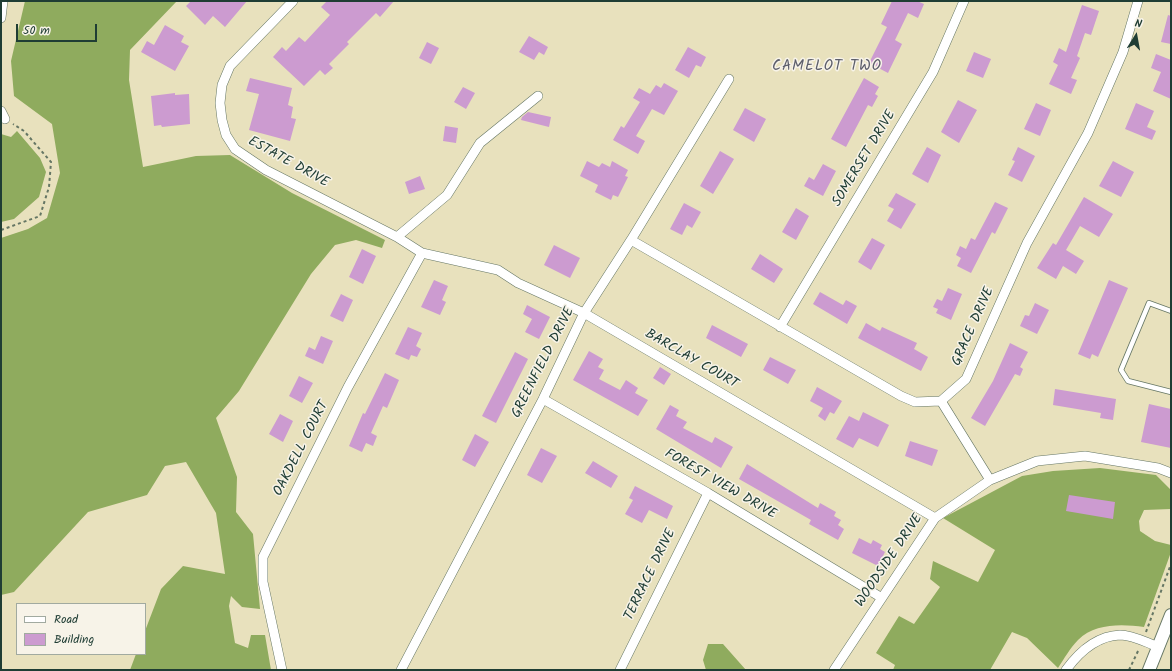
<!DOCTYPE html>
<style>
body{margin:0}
#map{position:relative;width:1172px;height:671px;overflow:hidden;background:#e8e1bd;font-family:Kalam,sans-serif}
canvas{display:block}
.frame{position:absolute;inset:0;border:2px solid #1f3d34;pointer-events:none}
.legend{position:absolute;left:16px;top:603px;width:130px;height:52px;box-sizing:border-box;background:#f7f3e8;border:1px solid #a1aaa0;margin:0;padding:5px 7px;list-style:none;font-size:12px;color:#1f3d34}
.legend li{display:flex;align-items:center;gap:8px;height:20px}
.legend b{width:20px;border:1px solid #a1aaa0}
.north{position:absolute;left:1116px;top:16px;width:40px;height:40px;-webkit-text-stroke:3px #f7f3e8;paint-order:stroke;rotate:11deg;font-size:11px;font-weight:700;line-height:16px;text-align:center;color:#1f3d34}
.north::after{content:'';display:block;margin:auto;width:14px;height:18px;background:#1f3d34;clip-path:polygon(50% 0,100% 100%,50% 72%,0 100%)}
.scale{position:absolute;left:16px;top:24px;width:81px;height:18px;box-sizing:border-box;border:2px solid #1f3d34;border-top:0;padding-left:5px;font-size:12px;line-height:14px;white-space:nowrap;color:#1f3d34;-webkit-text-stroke:3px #f7f3e8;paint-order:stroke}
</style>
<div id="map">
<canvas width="1172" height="671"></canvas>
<div class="frame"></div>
<ul class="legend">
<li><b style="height:5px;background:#fff"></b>Road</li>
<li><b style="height:11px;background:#cc9bd0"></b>Building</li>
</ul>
<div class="north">N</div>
<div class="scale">50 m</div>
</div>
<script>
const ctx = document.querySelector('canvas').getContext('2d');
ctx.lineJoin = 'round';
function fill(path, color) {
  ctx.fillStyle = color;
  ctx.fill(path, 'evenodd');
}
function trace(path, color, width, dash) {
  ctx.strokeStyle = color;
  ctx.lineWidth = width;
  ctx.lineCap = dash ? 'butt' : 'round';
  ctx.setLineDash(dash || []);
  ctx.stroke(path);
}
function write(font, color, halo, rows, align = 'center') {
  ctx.font = font + ' Kalam,sans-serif';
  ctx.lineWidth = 3;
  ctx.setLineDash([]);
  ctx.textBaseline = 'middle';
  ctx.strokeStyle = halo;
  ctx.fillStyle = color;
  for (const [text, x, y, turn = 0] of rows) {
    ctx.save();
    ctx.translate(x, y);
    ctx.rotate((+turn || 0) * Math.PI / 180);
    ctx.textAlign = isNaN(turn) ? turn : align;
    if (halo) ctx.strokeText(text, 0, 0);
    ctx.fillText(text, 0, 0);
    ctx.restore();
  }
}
fill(new Path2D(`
 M25,1h152l-47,49 -1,30 14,87 53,-11 34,-1 62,38 93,47 -3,8 -26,-8 -21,5 -24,29 -72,117 -23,27 21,59 -1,35 17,22 7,75 -18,-2 -11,-11 -2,10 6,37 13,5 3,-13h14l6,35h-141l6,-16h9v-23l16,-42 22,-23 42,8 -9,-61 -30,-51 -21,4 -18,29 -59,17 -74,80 -13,3v-357l27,-9 19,-11 13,-45 -8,-49 -38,-28 -3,-35z
 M17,131l23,27 6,14 -7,25 -25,22 -13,3v-88l10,3z
 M1100,468l56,7 15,15v19l-27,1 -5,11 1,10 15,10 16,4v7l-27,75c-22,-3 -49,-4 -66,13 -8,8 -14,19 -20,28l-31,-30 -15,-6 -22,38h-97l2,-5 -19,-12 23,-37 15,8 26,-37 -10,-8 3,-18 45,21 17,-32 -52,-32 79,-42 31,-5z
 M708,644h15l23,26h-40l-3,-10z`), '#8fab5e');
fill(new Path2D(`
 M191,1h56l-22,26 -12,-11 -8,9 -19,-19z
 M327,1h67l-14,16 -4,-4 -29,29 2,2 -20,20 4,4 -8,7 -5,-5 -16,16 -31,-29 9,-10 4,4 13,-14 6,5 25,-27 -9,-8z
 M892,1h25l7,3 -6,14 -10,-5 -13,27 7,4 -14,29 -19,-10 18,-36 -6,-3z
 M1082,5l17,6 -8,24 -6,-2 -8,23 3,2 -9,20 6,2 -6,14 -22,-10 9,-19 -5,-3 6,-14 7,4z
 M1168,15l3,1v28l-10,-2z
 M165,25l19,11 -3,6 8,4 -14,25 -34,-19 6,-11 7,4z
 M529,36l19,11 -4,8 -5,-3 -5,8 -15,-8z
 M427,42l12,6 -8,16 -12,-6z
 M688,47l18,10 -5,10 -5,-2 -7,13 -14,-8z
 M974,52l17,7 -8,19 -17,-7z
 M1156,54l15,6v39l-18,-8 8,-19 -10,-4z
 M250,78l42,10 -4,17 5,2 -2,11 5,1 -6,22 -41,-11 10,-36 -13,-3z
 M864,78l15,9 -4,7 3,2 -6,11 -4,-2 -22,42 -15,-8z
 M664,83l14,8 -14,24 -12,-6 -16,27 9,5 -7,13 -25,-14 8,-14 3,2 16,-26 -7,-4 6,-10 11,6 6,-9 5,3z
 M463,87l12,6 -9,16 -12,-7z
 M175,93v2l14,-1 1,30 -28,3 -1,-2 -7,1 -3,-30z
 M958,100l19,10 -18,33 -18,-11z
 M1036,103l15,7 -11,26 -16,-7z
 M1136,103l18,8 -7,16 9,4 -4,9 -27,-11z
 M745,108l21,11 -12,23 -21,-12z
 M528,112l23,5 -2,10 -28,-7 1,-3z
 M445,126l13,2 -2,15 -13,-2z
 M927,147l14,8 -13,28 -16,-9z
 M1018,147l17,9 -13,26 -14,-7 7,-14 -3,-1z
 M720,151l14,8 -21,35 -13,-8z
 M587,161l12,6 3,-4 8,4 2,-6 16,9 -3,6 3,1 -10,20 -5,-2 -2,5 -16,-8 3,-7 -18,-9z
 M1113,161l21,11 -13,25 -22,-11z
 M823,164l13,7 -13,25 -19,-10 5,-9 5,3z
 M420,176l5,13 -16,5 -4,-12z
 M896,193l20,11 -15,25 -14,-8 7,-12 -6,-3z
 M1084,197l29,17 -14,23 -19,-11 -14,24 18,11 -8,13 -13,-8 -7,13 -19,-11 16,-25 3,2z
 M995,202l13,6 -13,26 -3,-2 -21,41 -14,-7 4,-8 -5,-3 4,-9 6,3 5,-11 4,2z
 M684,203l17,9 -9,16 -5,-3 -5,10 -12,-6z
 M796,208l13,8 -13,24 -14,-8z
 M872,238l13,7 -14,25 -13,-8z
 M554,245l26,13 -10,20 -26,-13z
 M362,249l14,7 -13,28 -14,-7z
 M760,254l23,15 -9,14 -23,-14z
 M434,280l14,6 -6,14 4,2 -6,13 -19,-8z
 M1109,280l19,8 -30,69 -6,-3 -2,5 -12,-5z
 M948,288l14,6 -11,26 -15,-7 2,-4 -5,-2 4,-8 5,2z
 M820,292l23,13 3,-5 11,6 -10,18 -34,-20z
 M341,294l12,6 -10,22 -13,-6z
 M1035,303l14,7 -12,24 -17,-8 5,-11 4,1z
 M527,305l23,12 -11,22 -14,-7 7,-13 -9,-5z
 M866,323l14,8 2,-4 35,16 -3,6 14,8 -7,14 -63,-33z
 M712,325l36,19 -7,13 -35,-19z
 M408,327l14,6 -6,13 5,3 -4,8 -6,-2 -2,5 -14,-6z
 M321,336l12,5 -10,23 -18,-8 4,-9 6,3z
 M1010,343l18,9 -8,15 3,2 -3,7 -5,-2 -30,52 -14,-8 22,-37z
 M589,351l14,8 -5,8 6,3 -5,9 21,11 6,-10 12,8 -3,5 13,7 -10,16 -65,-36z
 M515,352l13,7 -32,64 -14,-7z
 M770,357l26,13 -8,14 -25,-14z
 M660,367l11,7 -7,11 -11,-7z
 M385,373l14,7 -12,28 -4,-2 -12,27 6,3 -4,10 -7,-3 -4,9 -13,-6 14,-33 2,1z
 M299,376l14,7 -11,20 -13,-7z
 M817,387l25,14 -8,13 -4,-2 -5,9 -7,-5 5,-8 -13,-7z
 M1055,389l61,10 -3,21 -13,-2 1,-5 -48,-8z
 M1149,404l22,5v39l-30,-6z
 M670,405l9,5 -3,6 11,6 -4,6 29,15 3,-6 18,10 -12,21 -65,-39z
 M863,412l26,13 -11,22 -19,-9 -6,10 -17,-9 13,-23 10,5z
 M280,414l13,7 -10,21 -14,-8z
 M475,434l14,8 -14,25 -13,-7z
 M910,441l28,9 -6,16 -27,-10z
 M541,448l16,8 -15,27 -15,-8z
 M593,461l25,15 -7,12 -26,-15z
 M747,464l71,44 2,-5 16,9 -2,4 7,4 -3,5 6,4 -6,11 -29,-16 2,-4 -72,-41z
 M635,486l38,20 -6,13 -18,-9 -7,13 -17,-9 8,-14 -4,-2z
 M1069,495l46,7 -2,17 -47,-8z
 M859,538l12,6 2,-4 9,5 -2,4 5,3 -7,14 -26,-13z`), '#cc9bd0');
const lane = new Path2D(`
 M1171,311l-22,-8 -28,67 7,11 43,11`);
const street = new Path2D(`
 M293,1l-63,65 -8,19 -2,18 2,17 4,15 9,14 31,21 131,67 25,16 76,17 20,13 66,30 351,205
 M1,18l2,-17
 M1,111l4,8
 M397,237l50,-42 33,-52 58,-47
 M631,240l270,156 14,6 26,-1 25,-22 61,-136 61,-110 35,-81 15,-51
 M780,327l153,-255 31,-71
 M543,399l165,94 174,105
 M941,401l49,79
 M282,670l-19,-88v-25l85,-170 74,-134
 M401,670l142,-271 41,-86 47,-73 98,-161
 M620,670l88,-177
 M834,670l101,-152 55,-38 47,-19 48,-5 73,12 13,5
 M1066,670c13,-18 31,-34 54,-35 13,0 27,8 39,12`);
const secondary = new Path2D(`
 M1149,670l22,-55`);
trace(lane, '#657664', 6);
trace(street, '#657664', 10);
trace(secondary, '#657664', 14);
trace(new Path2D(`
 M1,230l39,-14 9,-29 2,-25 -27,-31 -11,-7
 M1146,632l25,-68
 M1129,670l10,-21`), '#657664', 2, [3, 3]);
trace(lane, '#fff', 4.5);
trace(street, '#fff', 9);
trace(secondary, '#fff', 12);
write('14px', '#1f3d34', '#f7f3e8', [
 ["SOMERSET DRIVE",865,159,-59],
 ["ESTATE DRIVE",288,163,29],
 ["GRACE DRIVE",974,327,-66],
 ["BARCLAY COURT",691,360,30],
 ["GREENFIELD DRIVE",544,363,-63],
 ["OAKDELL COURT",302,449,-63],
 ["FOREST VIEW DRIVE",720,485,30],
 ["WOODSIDE DRIVE",890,561,-56],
 ["TERRACE DRIVE",651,575,-64]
]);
ctx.letterSpacing = '1px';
write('15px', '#5c5e6b', '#f7f3e8', [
 ["CAMELOT TWO",827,67]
]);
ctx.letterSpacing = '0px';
</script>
